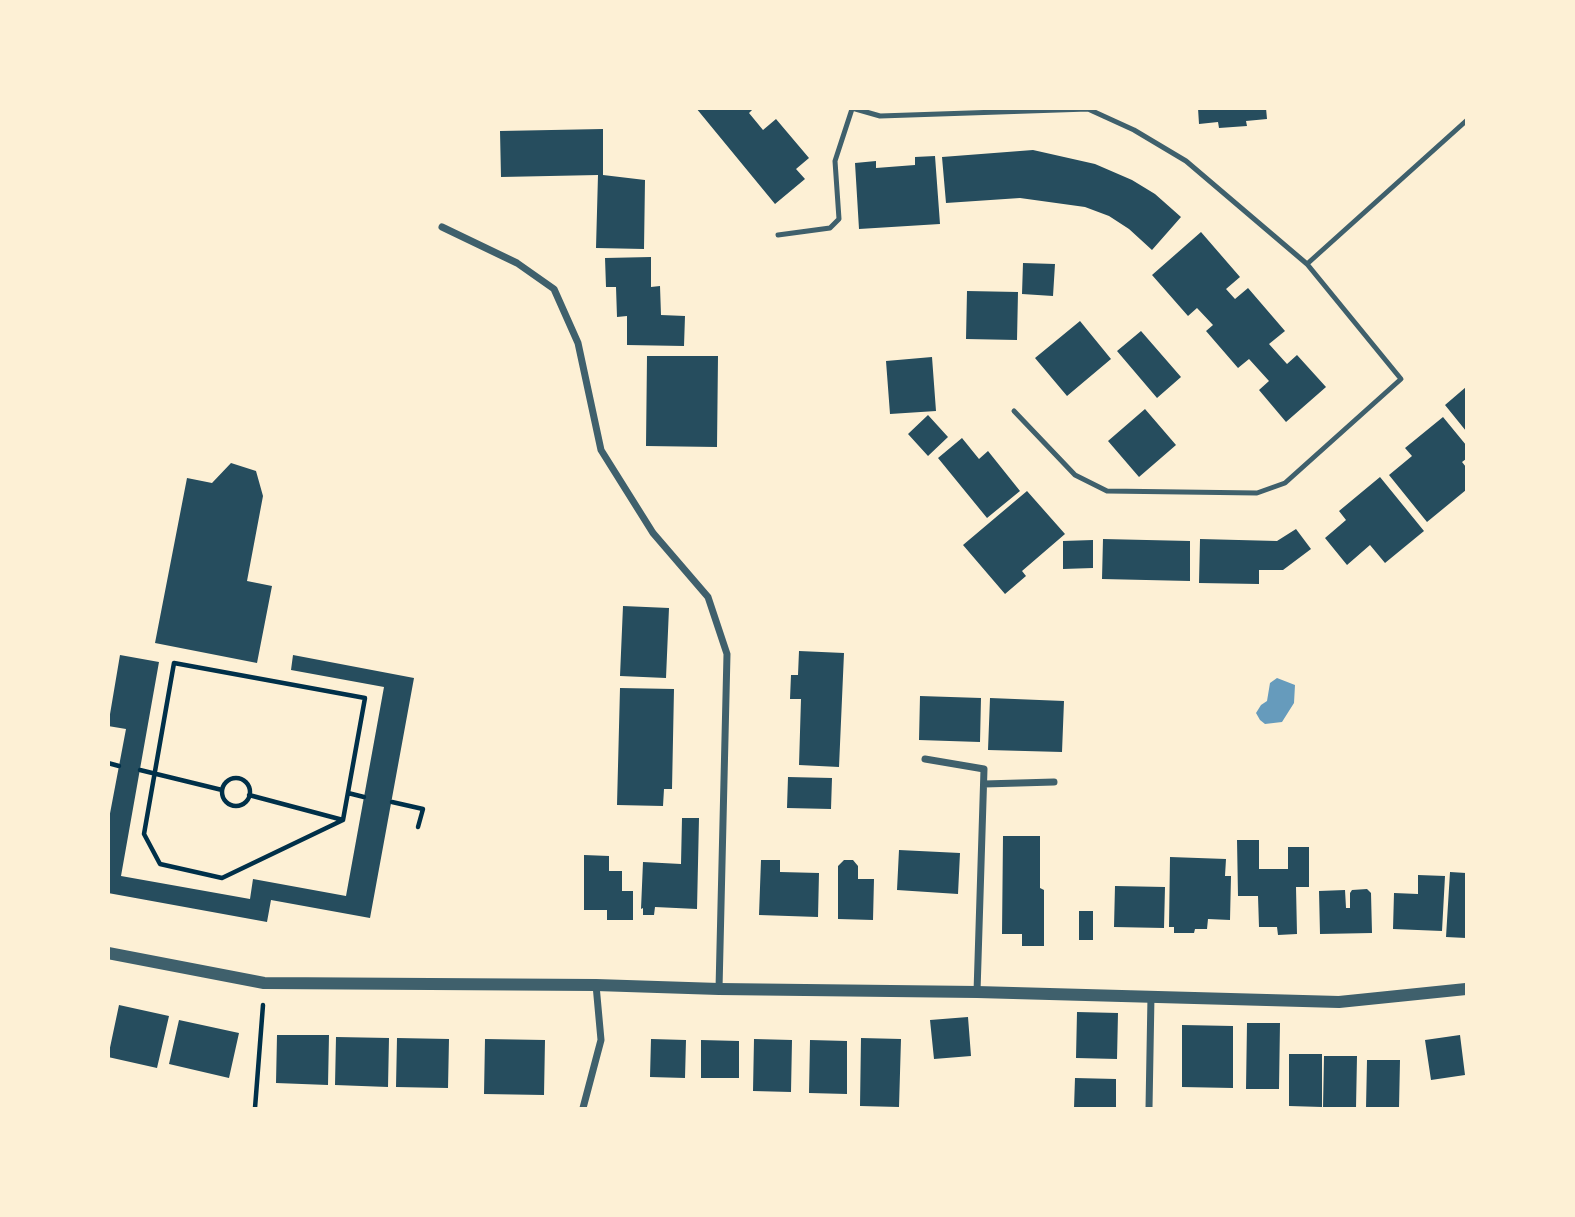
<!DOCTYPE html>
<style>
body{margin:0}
#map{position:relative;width:1575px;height:1217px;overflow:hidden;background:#fdf0d5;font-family:Rubik,sans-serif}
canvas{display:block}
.frame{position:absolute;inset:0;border:110px solid #fdf0d5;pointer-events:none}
</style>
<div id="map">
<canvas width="1575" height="1217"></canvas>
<div class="frame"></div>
</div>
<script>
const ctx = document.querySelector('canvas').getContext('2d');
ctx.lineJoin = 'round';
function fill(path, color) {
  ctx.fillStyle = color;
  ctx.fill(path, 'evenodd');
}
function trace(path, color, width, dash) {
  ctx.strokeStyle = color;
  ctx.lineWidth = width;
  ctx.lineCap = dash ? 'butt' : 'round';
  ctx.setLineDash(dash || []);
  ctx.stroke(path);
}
fill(new Path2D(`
 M1277,678l18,7 -1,18 -12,19 -17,2 -5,-4 -4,-7 5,-8 6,-4 3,-18z`), '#669bbc');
fill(new Path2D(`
 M696,108h58l-5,5 14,17 13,-11 33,39 -13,11 9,10 -30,25z
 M1198,108h68l1,11 -21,2 1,5 -28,2 -1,-6 -19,2z
 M603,129v46l42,5 -1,69 -48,-1 2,-73 -97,2 -1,-46z
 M1033,150l62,14 37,16 23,14 26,23 -29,33 -23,-21 -20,-13 -24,-9 -65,-9 -74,5 -4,-46z
 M935,156l5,68 -81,5 -4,-66 21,-2v7l39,-3v-8z
 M1201,232l39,45 -14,12 9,10 13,-11 37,43 -16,13 18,20 10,-9 29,32 -40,35 -27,-32 10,-9 -20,-22 -11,9 -32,-37 7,-6 -16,-17 -9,8 -36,-41z
 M651,257v30l9,-1 1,29 24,1 -1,30 -57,-1v-29l-10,1 -1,-30h-10l-1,-29z
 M1023,263l32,1 -2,32 -31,-2z
 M967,291l51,1 -1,48 -51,-1z
 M1080,321l31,38 -44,37 -32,-38z
 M1141,331l40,46 -24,21 -40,-47z
 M647,356h71l-1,91 -71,-1z
 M932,357l4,54 -46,3 -4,-53z
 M1466,387v44l-21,-26z
 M1145,409l31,36 -37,32 -31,-36z
 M928,415l20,22 -20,19 -20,-22z
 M1443,417l23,28v14l-4,3 4,5v23l-39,32 -38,-47 23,-19 -7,-8z
 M962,438l17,21 9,-8 32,40 -33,27 -49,-60z
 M231,463l25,8 7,25 -16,85 25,5 -15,77 -102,-20 32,-165 25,5z
 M1380,477l44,54 -39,32 -15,-18 -23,20 -22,-27 21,-18 -7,-9z
 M1027,491l38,43 -43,37 4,5 -21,18 -42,-49z
 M1296,529l15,20 -28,21h-24v14l-60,-1 1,-44 77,2z
 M1103,539l87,2v40l-88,-2z
 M1093,540v28l-30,1v-28z
 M623,606l46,2 -3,70 -46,-2z
 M799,651l45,2 -5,114 -40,-2 2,-66h-11l1,-24h7z
 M120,655l39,7 -38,214 129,23 3,-20 93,17 38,-209 -93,-17 2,-15 121,23 -44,240 -99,-18 -4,22 -159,-29v-69l18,-95 -18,-3z
 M620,688l54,1 -2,100h-8l-1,17 -46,-1z
 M920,696l61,2 -1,44 -61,-2z
 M990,698l74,3 -2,51 -74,-2z
 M788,777l44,1 -1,31 -44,-1z
 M682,818h17l-2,91 -42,-2 -1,8h-11v-7l-2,1 2,-47 38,2z
 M1003,836h37v52l4,2v56h-22v-12h-20z
 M1237,840h22v29h29v-22h21v40h-13l1,47 -19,1 -1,-8h-18l-1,-31h-20z
 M899,850l61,3 -2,41 -61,-4z
 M584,855l25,1v15h13v20h11v29h-26v-10h-23z
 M1170,857l56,2 -1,17h6l-1,44 -22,-1 -1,10h-12l-1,4h-20v-6h-5z
 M761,860h19v12l39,1 -1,44 -59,-2z
 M844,860h9l5,6v13h16l-1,41 -35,-1v-53z
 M1450,872l16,1v65l-20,-1z
 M1418,875l27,1 -3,55 -49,-2 1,-36 24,1z
 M1115,886l50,1 -1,41 -50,-1z
 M1367,889l4,4 1,40 -52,1 -1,-43 26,-1 1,18h4v-15l2,-3z
 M1079,911h14v29h-14z
 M119,1005l50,11 -12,52 -49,-11z
 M1077,1012l41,1 -1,46 -41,-1z
 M968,1017l3,39 -37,3 -4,-39z
 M179,1020l60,13 -10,45 -60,-14z
 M1247,1023h33l-1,66h-33z
 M1182,1025l51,1v62l-51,-1z
 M277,1035h52l-1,50 -52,-2z
 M1460,1035l5,40 -34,5 -6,-40z
 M336,1037l53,1 -1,49 -53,-2z
 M397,1038l52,1 -1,49 -52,-1z
 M861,1038l40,1 -2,68 -39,-1z
 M485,1039l60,1 -1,55 -60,-1z
 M651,1039l35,1 -1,38 -35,-1z
 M754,1039l38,1 -1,52 -38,-1z
 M701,1040l38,1v37h-38z
 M810,1040l37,1v53l-38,-1z
 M1289,1054h33v53l-33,-1z
 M1324,1056h33l-1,52h-33z
 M1367,1060h33l-1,48h-33z
 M1075,1078l41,1v29h-42z`), '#264d5e');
trace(new Path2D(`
 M174,663l191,35 -22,122 -121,58 -62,-14 -16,-30z
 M108,763l11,3
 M140,770l82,20
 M222 792a14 14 0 1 1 28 0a14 14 0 1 1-28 0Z
 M348,793l16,4
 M249,795l94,25
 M392,802l31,7 -5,18
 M255,1108l8,-103`), '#003049', 4.5);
trace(new Path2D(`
 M852,108l28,8 208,-7 46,21 52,31 121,103 159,-143
 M778,235l52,-7 9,-9 -4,-58 17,-52
 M1014,411l61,64 32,16 150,2 28,-10 116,-104 -94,-115`), '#3f606c', 5);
trace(new Path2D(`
 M442,227l75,36 37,26 24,54 23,107 52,83 55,64 19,57 -8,335
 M925,759l59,10 -7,223
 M984,784l70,-2
 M583,1108l18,-68 -5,-55
 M1149,1108l2,-112`), '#3f606c', 7);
trace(new Path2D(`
 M108,953l156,30 332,2 123,4 258,3 362,10 127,-13`), '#3f606c', 12);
</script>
